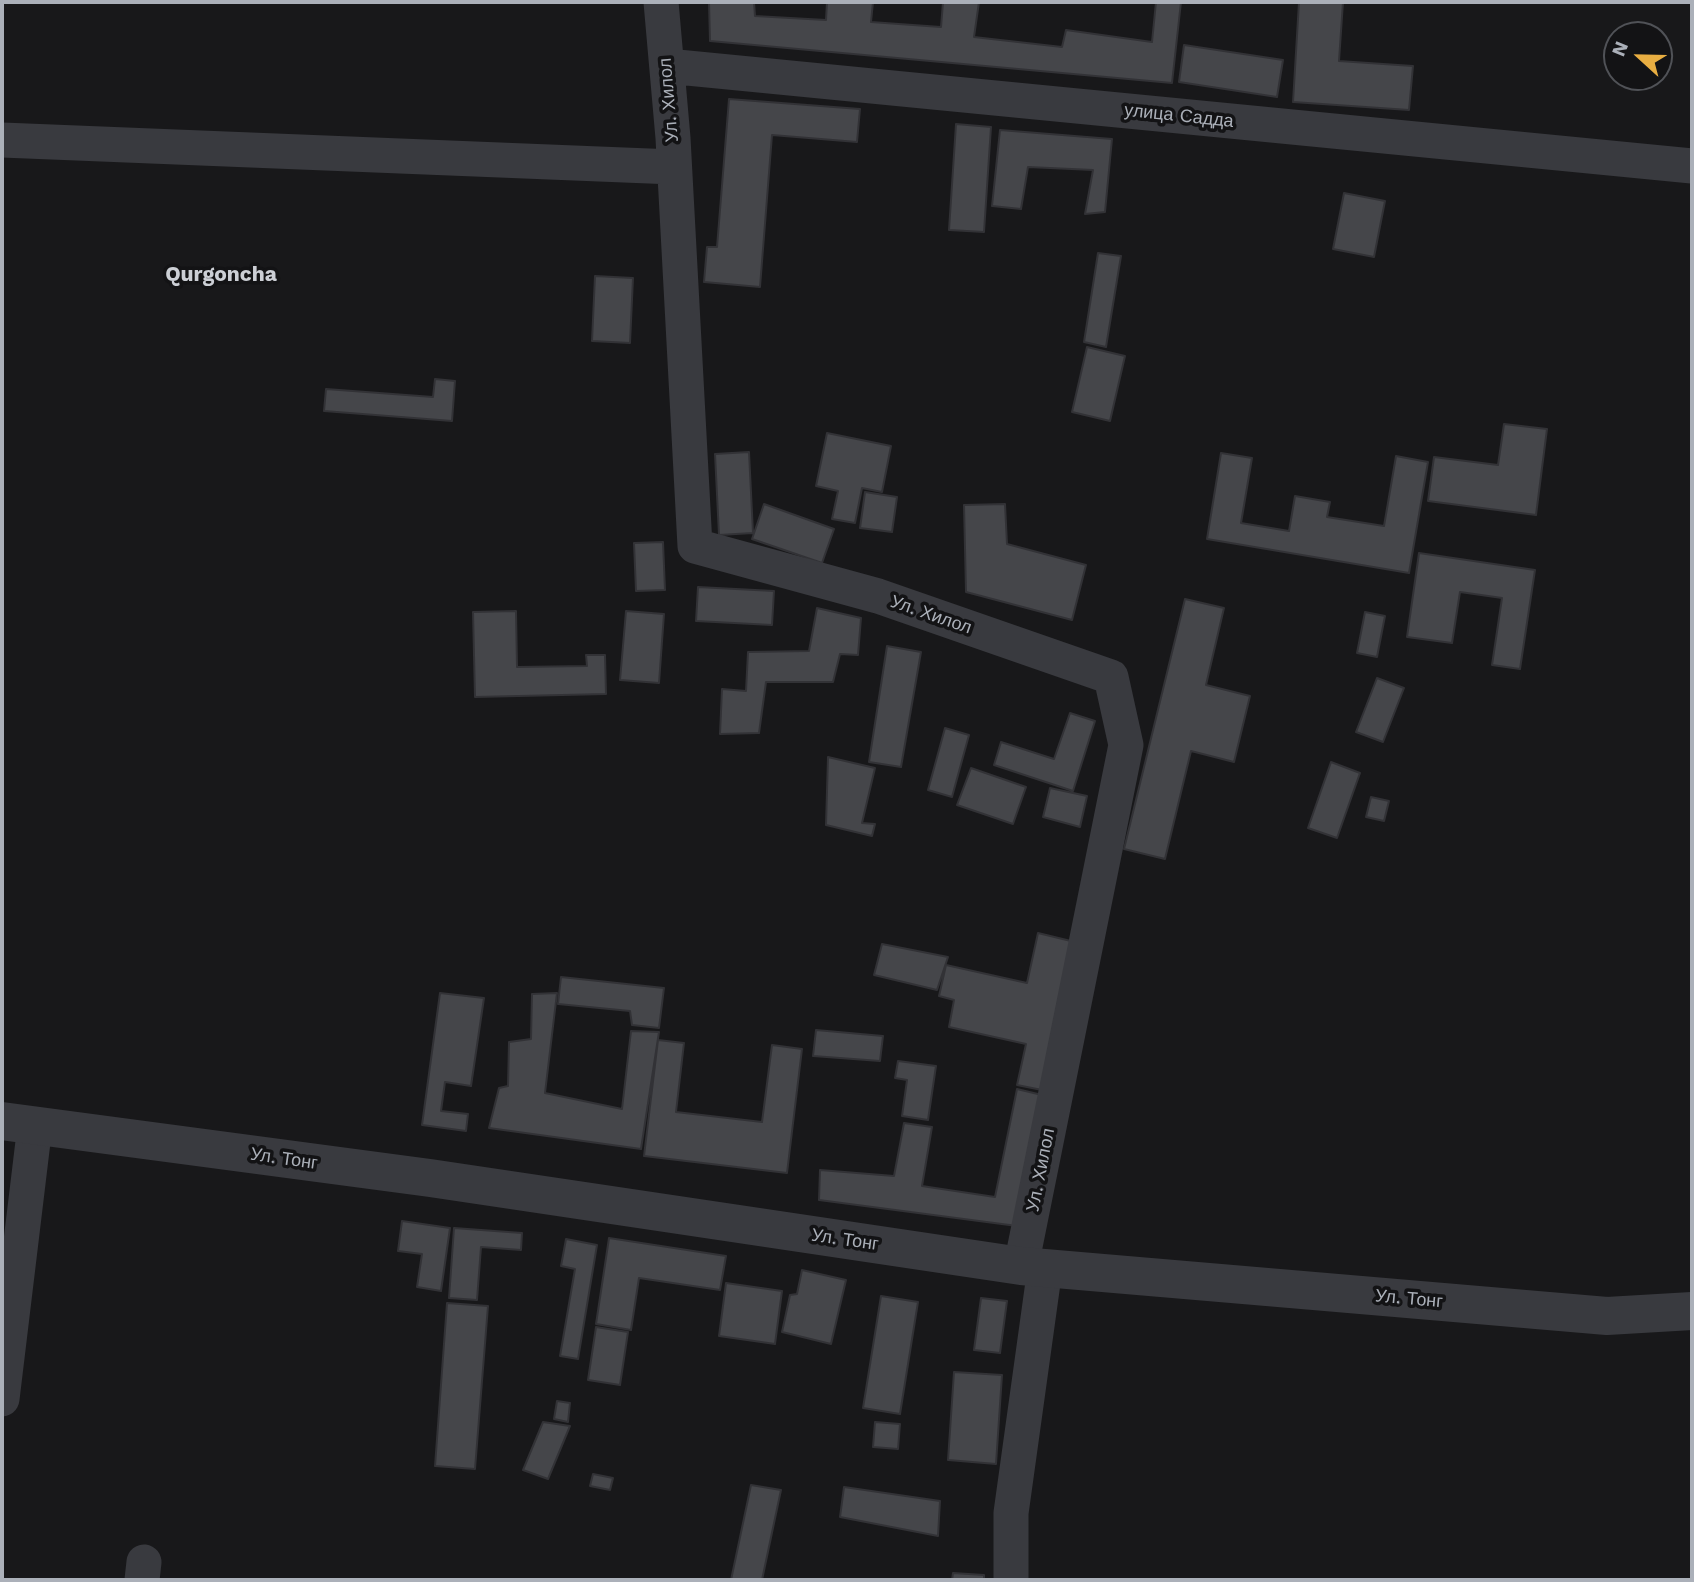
<!DOCTYPE html>
<meta charset="utf-8">
<style>
body{margin:0}
#map{position:relative;width:1694px;height:1582px;overflow:hidden;background:#18181a;font-family:"Work Sans",sans-serif}
canvas{display:block}
.frame{position:absolute;inset:0;border:4px solid #abb0b9;pointer-events:none}
.north{position:absolute;left:1603px;top:21px;width:70px;height:70px;box-sizing:border-box;background:#131315;border:2px solid #505257;border-radius:50%;rotate:292deg;font-size:19px;font-weight:700;line-height:28px;text-align:center;color:#abb0b9}
.north::after{content:'';display:block;margin:auto;width:24px;height:32px;background:#e8ae42;clip-path:polygon(50% 0,100% 100%,50% 72%,0 100%)}
</style>
<div id="map">
<canvas width="1694" height="1582"></canvas>
<div class="frame"></div>
<div class="north">N</div>
</div>
<script>
const ctx = document.querySelector('canvas').getContext('2d');
ctx.lineJoin = 'round';
function fill(path, color) {
  ctx.fillStyle = color;
  ctx.fill(path, 'evenodd');
}
function trace(path, color, width, dash) {
  ctx.strokeStyle = color;
  ctx.lineWidth = width;
  ctx.lineCap = dash ? 'butt' : 'round';
  ctx.setLineDash(dash || []);
  ctx.stroke(path);
}
function write(font, color, halo, rows, align = 'center') {
  ctx.font = font + ' "Work Sans",sans-serif';
  ctx.lineWidth = 7;
  ctx.setLineDash([]);
  ctx.textBaseline = 'middle';
  ctx.strokeStyle = halo;
  ctx.fillStyle = color;
  for (const [text, x, y, turn = 0] of rows) {
    ctx.save();
    ctx.translate(x, y);
    ctx.rotate((+turn || 0) * Math.PI / 180);
    ctx.textAlign = isNaN(turn) ? turn : align;
    if (halo) ctx.strokeText(text, 0, 0);
    ctx.fillText(text, 0, 0);
    ctx.restore();
  }
}
const building = new Path2D(`
 M709,2h45l1,14 71,4 1,-18h46l-2,20 70,5 2,-25h36l-5,35 88,10 4,-17 86,12 4,-40h25l-9,81 -462,-42z
 M1299,2h44l-4,59 74,5 -4,44 -116,-8z
 M1184,45l99,15 -6,37 -98,-15z
 M729,99l131,10 -3,33 -85,-7 -12,152 -56,-5 3,-35h10z
 M956,124l35,3 -7,105 -35,-2z
 M1000,130l112,9 -7,73 -20,2 8,-44 -65,-3 -7,42 -29,-3z
 M1344,193l41,8 -11,56 -41,-8z
 M1098,253l23,3 -15,91 -22,-5z
 M595,276l38,2 -3,65 -38,-2z
 M1087,347l38,9 -15,65 -38,-9z
 M435,379l20,2 -3,40 -128,-10 2,-22 107,8z
 M1504,424l43,5 -11,86 -108,-14 6,-44 64,8z
 M827,433l64,13 -9,46 -20,-4 -7,35 -23,-4 6,-28 -22,-5z
 M749,452l4,81 -34,2 -4,-81z
 M1221,453l31,5 -11,65 48,8 6,-35 35,6 -3,15 57,9 12,-70 32,6 -19,111 -202,-34z
 M865,492l32,5 -5,35 -32,-4z
 M764,504l70,25 -12,34 -70,-24z
 M1005,504l2,40 79,21 -14,55 -106,-28 -2,-87z
 M663,542l2,48 -29,1 -2,-48z
 M1419,553l116,17 -15,99 -28,-4 10,-67 -42,-6 -8,51 -45,-6z
 M698,587l76,4 -2,34 -76,-4z
 M1185,599l39,9 -18,77 44,11 -16,66 -43,-11 -26,108 -41,-10z
 M817,608l44,10 -3,37 -18,-1 -7,28h-67l-7,51 -39,1 2,-45 24,2 2,-39 61,-1z
 M516,611l1,56 70,-1 -1,-11h19l1,39 -131,3 -2,-85z
 M626,611l38,3 -5,69 -39,-3z
 M1365,612l20,4 -8,41 -20,-4z
 M887,646l34,6 -20,115 -32,-5z
 M1377,678l27,10 -21,54 -27,-10z
 M1070,713l25,8 -22,70 -79,-26 7,-23 53,17z
 M945,728l24,7 -17,62 -24,-7z
 M828,757l47,11 -13,55 13,1 -3,12 -46,-11z
 M1331,762l29,11 -23,65 -29,-10z
 M971,768l55,19 -13,37 -56,-19z
 M1050,788l37,8 -7,31 -37,-10z
 M1371,797l18,4 -5,20 -18,-4z
 M1038,933l37,9 -33,148 -25,-5 9,-41 -77,-17 5,-27 -15,-4 7,-31 81,18z
 M882,944l66,13 -11,33 -63,-15z
 M561,977l103,11 -5,40 -27,-3 -2,-14 -72,-7z
 M440,993l44,5 -13,88 -26,-4 -4,29 27,3 -2,17 -44,-6z
 M557,993l-12,100 77,16 9,-78 28,1 -18,117 -152,-21 10,-40 9,-2 1,-44 22,-3 1,-45z
 M816,1030l67,6 -3,25 -67,-5z
 M658,1040l26,3 -8,69 86,10 10,-77 30,4 -15,124 -143,-17z
 M898,1061l38,5 -8,54 -26,-4 5,-36 -12,-2z
 M1017,1089l25,6 -25,131 -198,-26 1,-30 74,6 10,-53 28,4 -10,59 73,11z
 M402,1221l48,7 -9,63 -24,-4 5,-33 -24,-3z
 M454,1228l68,5 -1,17 -40,-3 -4,53 -28,-2z
 M609,1238l117,18 -6,34 -81,-12 -8,52 -35,-6z
 M566,1239l31,6 -19,114 -18,-3 15,-87 -14,-3z
 M802,1270l44,10 -15,64 -49,-12 8,-37 7,-1z
 M726,1283l56,8 -7,53 -56,-8z
 M881,1296l37,6 -18,112 -37,-6z
 M981,1298l26,3 -7,52 -26,-3z
 M447,1303l41,3 -13,163 -40,-3z
 M596,1327l32,5 -8,53 -32,-5z
 M954,1372l48,3 -6,89 -48,-4z
 M557,1401l13,2 -2,19 -14,-3z
 M543,1422l27,4 -22,53 -25,-9z
 M875,1422l25,2 -2,25 -25,-2z
 M593,1474l20,4 -3,12 -20,-4z
 M751,1485l30,5 -19,90h-31z
 M844,1487l96,14 -2,35 -98,-19z
 M953,1573l31,2v5h-32z`);
fill(building, '#45464a');
trace(building, '#323236', 2);
trace(new Path2D(`
 M661,2l12,136 22,408 183,50 233,81 15,68 -105,521
 M667,66l1025,100
 M2,140l672,27
 M2,1399l33,-274
 M142,1580l2,-18
 M1011,1580v-67l34,-245`), '#393a3f', 35);
trace(new Path2D(`
 M2,1121l428,57 591,88 586,50 85,-5`), '#393a3f', 38);
write('18px', '#abb0b9', '#131315', [
 ["Ул. Хилол",669,100,-95],
 ["улица Садда",1179,116,6],
 ["Ул. Хилол",931,615,19],
 ["Ул. Тонг",284,1159,8],
 ["Ул. Хилол",1041,1170,-79],
 ["Ул. Тонг",845,1240,8],
 ["Ул. Тонг",1409,1299,5]
]);
write('bold 21px', '#cccfd5', '#131315', [
 ["Qurgoncha",221,275]
]);
</script>
